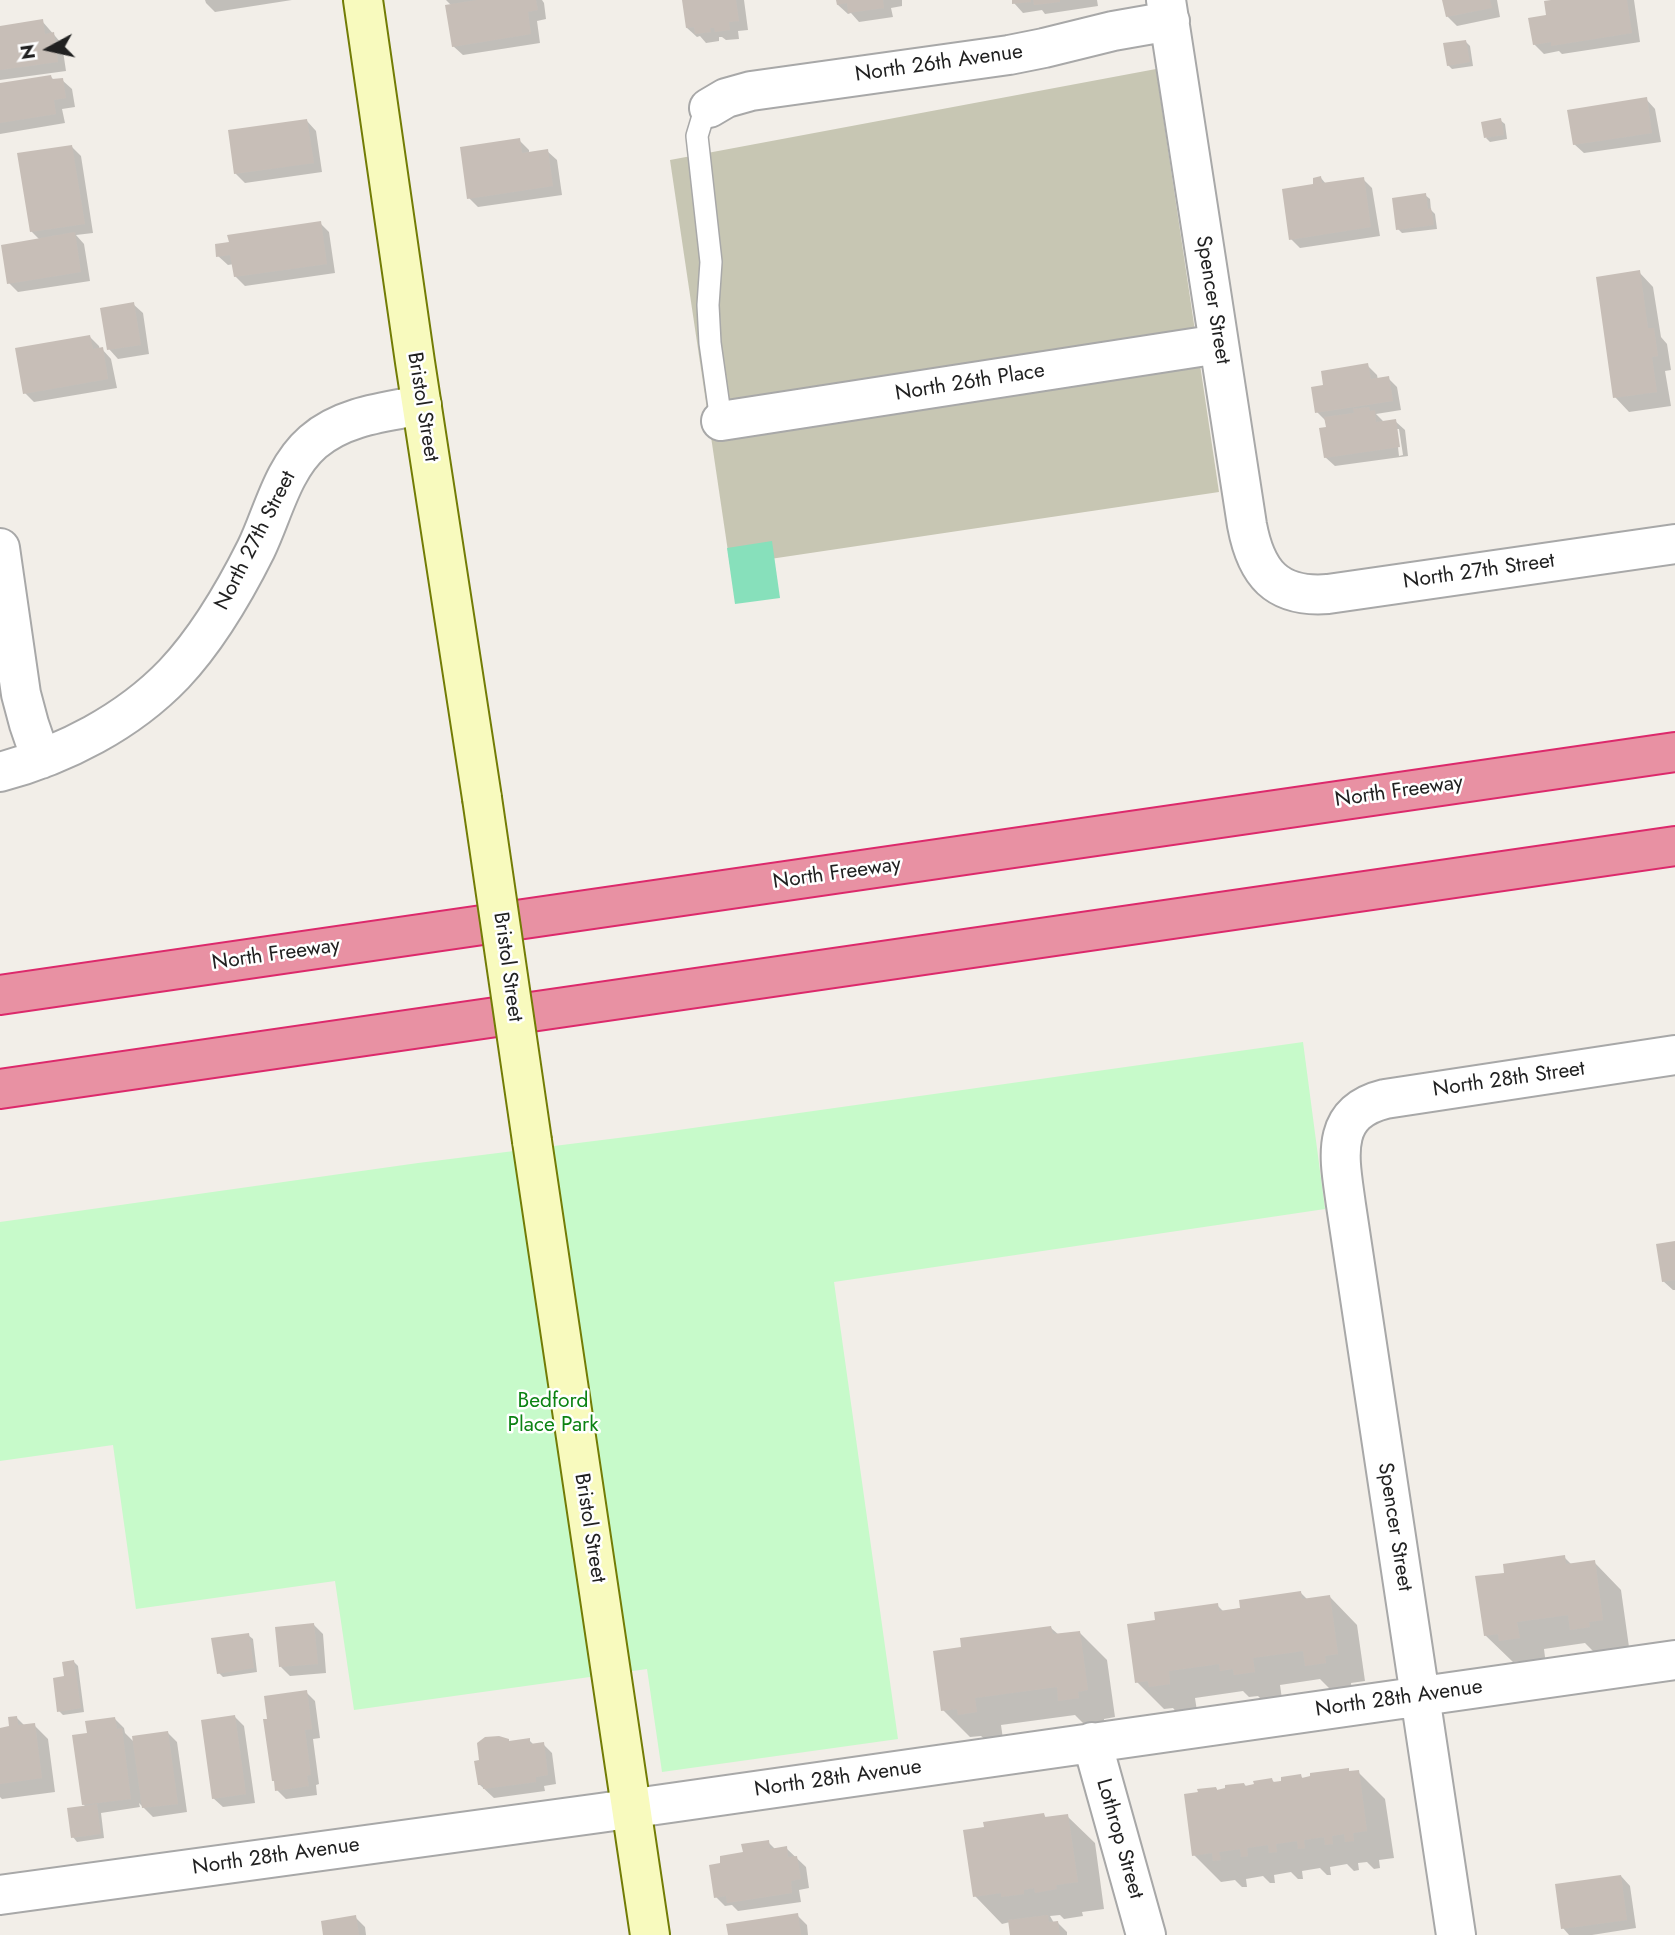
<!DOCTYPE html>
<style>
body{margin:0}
#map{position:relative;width:1675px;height:1935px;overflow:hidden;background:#f2eee8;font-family:Jost,sans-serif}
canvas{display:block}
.north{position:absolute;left:14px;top:14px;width:70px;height:70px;-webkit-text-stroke:5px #fff;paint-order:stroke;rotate:262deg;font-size:19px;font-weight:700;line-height:28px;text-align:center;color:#212121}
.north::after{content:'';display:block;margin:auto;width:24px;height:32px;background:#212121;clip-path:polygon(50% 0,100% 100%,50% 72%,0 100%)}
</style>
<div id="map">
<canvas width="1675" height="1935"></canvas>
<div class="north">N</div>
</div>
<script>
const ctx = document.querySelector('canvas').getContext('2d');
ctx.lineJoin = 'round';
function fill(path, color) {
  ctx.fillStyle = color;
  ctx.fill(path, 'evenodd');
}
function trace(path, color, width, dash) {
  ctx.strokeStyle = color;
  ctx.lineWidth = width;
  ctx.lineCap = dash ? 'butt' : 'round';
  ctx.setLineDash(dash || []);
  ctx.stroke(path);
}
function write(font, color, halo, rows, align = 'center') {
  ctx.font = font + ' Jost,sans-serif';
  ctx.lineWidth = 5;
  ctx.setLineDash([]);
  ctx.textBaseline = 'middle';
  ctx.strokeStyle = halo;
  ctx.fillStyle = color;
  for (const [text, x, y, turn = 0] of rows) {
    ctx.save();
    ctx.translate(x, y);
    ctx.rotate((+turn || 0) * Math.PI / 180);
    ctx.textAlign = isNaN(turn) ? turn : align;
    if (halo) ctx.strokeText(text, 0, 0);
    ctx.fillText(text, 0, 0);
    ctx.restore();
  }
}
fill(new Path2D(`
 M1156,69l63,423 -489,73 -60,-405z`), '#c7c6b3');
fill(new Path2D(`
 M1303,1042l22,167 -491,73 64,457 -236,33 -15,-103 -293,41 -19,-129 -199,28 -23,-164 -113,16v-239l418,-59 232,-29z`), '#c7faca');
fill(new Path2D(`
 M772,541l8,57 -45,6 -8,-56z`), '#87e0bb');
fill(new Path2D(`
 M205,0h87l-77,12 -9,-9z
 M446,0h96l2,3 2,16 -9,2 3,22 -77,12 -10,-9 -1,-40z
 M683,0h61l4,30 -10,1 1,8 -13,1 -4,-3h-3v4l-13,2 -6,-7 -3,1 -10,-9z
 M838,0h64v6l-11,2 2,9 -34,5 -8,-9 -3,1 -10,-9z
 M1013,0h84l1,6 -53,8 -3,-4 -19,3 -9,-10z
 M1444,0h53l3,17 -43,9 -10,-10z
 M1562,0h72l6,42 -78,12 -3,-3 -15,3 -10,-10 14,-28z
 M42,21l20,23 4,27 -66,9v-53z
 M1466,42l4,4 3,20 -21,3 -4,-4z
 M51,77l4,4 7,-1 10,9 3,18 -13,2 3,14 -65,11v-49z
 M1646,99l9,10 6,33 -77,11 -10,-9z
 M1500,120l5,4 2,15 -17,3 -4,-4z
 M307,121l9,10 6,41 -77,11 -10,-10z
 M519,140l10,10v4l18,-3 10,9 5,35 -84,12 -9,-9z
 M72,147l9,9 12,77 -17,2 8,9 6,37 -72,11 -9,-9 31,-43 -9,-9z
 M1321,178l5,6 37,-5 9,9 8,48 -80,12 -9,-9 24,-53z
 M1425,195l5,4 1,11 4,4 2,15 -35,4 -4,-4z
 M320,223l9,9 6,41 -90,13 -10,-10 -1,-12 -6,1 -10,-9z
 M1639,272l14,15 8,50 6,7 4,26 -6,1 6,35 -42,6 -14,-15z
 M133,304l10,9 6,41 -31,5 -9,-10z
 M90,337l9,9 1,4 2,-1 9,10 6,29 -83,14 -9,-9z
 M1367,365l10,10 1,5 10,-2 9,9 4,23 -25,4 8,8 11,-1 10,9 3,26 -73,10 -10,-9 2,-35 -10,-10 8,-26zM1396,429h3l4,26 -4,1z
 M1675,1243v47h-2l-10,-9z
 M1564,1557l8,8 22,-3 27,28 8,57 -14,1 1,6 -17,3 -14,-14 -41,6 2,16 -18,2 -6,-6 -9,1 -28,-27 21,-61z
 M1301,1593l7,7 22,-3 27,28 8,56 -14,2 1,7 -18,3 -14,-14 -40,6 2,14 -19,2 -5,-5 -9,1 -6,-6 -48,7 2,13 -19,3 -5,-6 -9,1 -27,-27 20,-61 60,-16 7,7z
 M314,1625l9,9 3,39 -36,3 -9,-9z
 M1051,1628l8,7 20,-3 28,28 8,57 -11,2 1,6 -18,2 -12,-12 -74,10 2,14 -16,2 -6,-5 -11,1 -27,-27z
 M248,1635l5,4 4,33 -34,5 -4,-4z
 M74,1662l4,4 6,46 -21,3 -4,-4z
 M306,1692l9,9 5,37 -7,1 6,45 -3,1 1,10 -31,4 -9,-9 -1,-7 -3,-3z
 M16,1717l9,9 9,-1 14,14 7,53 -53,7 -2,-2v-68l11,-1z
 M235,1717l9,9 11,77 -32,4 -10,-9z
 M115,1719l9,9 1,5 10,10 33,-10 9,9 10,70 -34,5 -14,-14 1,4 -39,6 3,25 -27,4 -4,-5 13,-30 -3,-3 6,-69z
 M529,1740l5,5 9,-1 9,9 4,31 -12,2 1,5 -51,7 -14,-13 29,-43z
 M1348,1770l3,3 7,-1 27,27 9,59 -15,2 1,8 -6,1 -7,-7 -9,1 1,7 -5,1 -7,-7 -17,3 1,8h-4l-7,-7 -18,3 1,8h-5l-7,-7 -17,3 1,8h-5l-7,-7 -17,3 1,8h-5l-7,-7 -14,2 -27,-27 22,-67 2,3 26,-7 3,3 25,-7 3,3 25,-7 4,3z
 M1044,1815l3,4 20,-3 28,27 9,66 -22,3 1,4 -19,3 -4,-4 -10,1 4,7h4l9,9v3h-55l-2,-13 -8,2 -27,-28z
 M768,1842l8,8 10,-2 20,19 3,21 -10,2 2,12 -63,9 -6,-6 -7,1 -9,-9 6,-33z
 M1621,1876l9,10 6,42 -44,7h-23l-6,-7z
 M797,1915l10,10 1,10h-79z
 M355,1917l10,10 1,8h-41z`), '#0003');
fill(new Path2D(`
 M477,0h59l2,10 -10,2 3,22 -79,13 -7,-42z
 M682,0h54l3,21 -10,1 1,8 -15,2 -1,-4h-4l1,4 -16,2 -1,-7 -8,1z
 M836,0h47l1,8 -36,5 -1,-10 -10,2z
 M1012,0h19v2l-19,2z
 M1033,0h27v2l-26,3z
 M1442,0h48l2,8 -46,9z
 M1551,0h76l5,33 -81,13v-4l-18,3 -5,-27 18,-3 -2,-14z
 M43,19l2,15 9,-2 4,30 -58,8v-44z
 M1466,40l4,22 -23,4 -4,-23z
 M51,75l1,4 11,-1 3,20 -12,2 2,14 -56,9v-40z
 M1647,97l5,36 -79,12 -6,-35z
 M1501,118l3,17 -20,3 -3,-16z
 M307,119l7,44 -80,11 -6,-44z
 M520,138l2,15 26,-4 5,37 -86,13 -7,-52z
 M72,145l13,79 -55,8 -13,-79z
 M1321,176l1,7 42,-6 7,50 -82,13 -7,-51 31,-5v-6z
 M1426,193l2,16 3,-1 3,17 -38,5 -4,-32z
 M321,221l6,43 -93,13 -4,-22 -14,2 -1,-13 14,-2 -2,-7z
 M75,232l6,40 -74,12 -6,-39z
 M1640,270l8,58h6l4,28 -6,1 5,35 -44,6 -17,-121z
 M134,302l7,43 -34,5 -7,-42z
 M90,335l3,14 10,-2 5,32 -85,15 -8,-46z
 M1368,363l3,16 18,-3 4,25 -78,12 -4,-26 12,-2 -2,-14z
 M1369,407l1,4 5,-1 1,12 20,-3 4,28 -76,11 -5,-30 7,-1 -2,-10 30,-4 -1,-4z
 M1675,1241v39l-13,2 -6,-38z
 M1565,1555l1,9 29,-4 8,60 -14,2 1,5 -20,3 -2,-15 -51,7 3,16 -21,3 -1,-7 -14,2 -9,-60 29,-3 -1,-9z
 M1301,1591l1,8 28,-4 8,59 -13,2 1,7 -21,3 -2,-15 -50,7 2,14 -21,3 -1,-6 -13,2 -1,-7 -50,7 1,13 -21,3 -1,-6 -13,2 -8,-59 28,-4 -1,-8 64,-9 1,8 21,-3 -1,-8z
 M314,1623l4,41 -39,3 -4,-40z
 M1051,1626l2,8 27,-3 8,59 -10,2 1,6 -21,3 -1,-14 -82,11 2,14 -19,3 -1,-6 -16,2 -8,-60 28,-4 -1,-9z
 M249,1633l5,35 -37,6 -6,-36z
 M74,1660l7,48 -24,4 -4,-34 11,-2 -2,-14z
 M307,1690l5,39 -7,1 6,45 -4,1 2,10 -34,5 -1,-10h-2l-9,-62h4l-3,-23z
 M235,1715l11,79 -34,5 -11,-79z
 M17,1716l1,9 17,-2 7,55 -42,6v-56l9,-2 -1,-9z
 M115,1717l2,12 5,-1 9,71 -49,6 -10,-70 15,-2 -2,-12z
 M168,1731l10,73 -36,4 -10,-72z
 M499,1736l10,3v2l21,-3v6l14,-2 4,33 -12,2v5l-53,7v-4h-5l-4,-24 5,-1 -2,-17 8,-6z
 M1349,1768v3l10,-1 8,61 -14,2 1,8 -9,1 -1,-8 -12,2 1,8 -8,1 -1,-8 -20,3 1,8 -7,1 -1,-8 -21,3 1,8 -8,1 -1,-8 -21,3 1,8 -7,1 -1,-8 -21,3 2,8 -8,1 -1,-8 -20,3 -8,-62 14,-2 -1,-3 19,-2 1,3 8,-2v-3l19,-2 1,3 9,-2 -1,-3 19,-3 1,4 8,-1v-4l20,-3 1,4 8,-2v-3z
 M97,1804l4,30 -30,4 -4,-30z
 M1044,1813l1,4 23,-3 10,68 -22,3 1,4 -22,4 -1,-5 -10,2v4l-23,3v-4l-28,4 -10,-67 21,-3 -1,-5z
 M769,1840l1,9 17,-3 1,11 9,-1 4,23 -10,2 1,12 -65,10 -1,-7 -12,2 -5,-33 11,-2v-7l23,-4 -2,-8z
 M1621,1875l6,45 -66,9 -6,-45z
 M798,1913l3,22h-73l-2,-11z
 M356,1915l3,20h-36l-2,-14z
 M1048,1915l1,7 9,-1 2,14h-50l-2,-15z`), '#c7beb7');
const lane = new Path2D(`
 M709,108l-6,8 -6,20 14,126 -3,43 2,38 11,78`);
const street = new Path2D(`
 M1166,0l81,525c9,48 29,73 81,69l347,-50
 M709,108l17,-10 25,-7 258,-36 35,-7 69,-17 57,-10
 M721,421l498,-77
 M0,548l21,146 8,30 12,35
 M0,772c64,-17 128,-50 174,-98 34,-36 60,-81 82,-125 17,-35 26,-80 57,-107 30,-26 72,-30 109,-37
 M1092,1742l54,193
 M0,1895l600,-82 1075,-153
 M1456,1935l-110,-730c-6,-45 -18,-92 39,-106l290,-44`);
const secondary = new Path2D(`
 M363,0l52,362 67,436
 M532,1141l118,794`);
const highway = new Path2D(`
 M0,995l1675,-243
 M0,1089l1675,-243`);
trace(lane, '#a8a8a8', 24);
trace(street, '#a8a8a8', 42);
trace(secondary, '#727c05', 42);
trace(highway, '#dc296b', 42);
trace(lane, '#fff', 21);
trace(street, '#fff', 38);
trace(secondary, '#f8fabe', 38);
trace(highway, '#e891a3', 38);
const secondaryBridge = new Path2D(`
 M482,798l50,343`);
trace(secondaryBridge, '#727c05', 42, []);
trace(secondaryBridge, '#f8fabe', 38);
write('21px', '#212121', '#fff', [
 ["North 26th Avenue",939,64,-8],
 ["Spencer Street",1212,300,81],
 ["North 26th Place",970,383,-9],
 ["Bristol Street",422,407,81],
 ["North 27th Street",256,541,-63],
 ["North 27th Street",1479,572,-8],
 ["North Freeway",1399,792,-8],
 ["North Freeway",837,874,-8],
 ["North Freeway",276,955,-8],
 ["Bristol Street",507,967,82],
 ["North 28th Street",1509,1080,-8],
 ["Spencer Street",1394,1527,81],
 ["Bristol Street",589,1528,81],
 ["North 28th Avenue",1399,1699,-8],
 ["North 28th Avenue",838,1779,-8],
 ["Lothrop Street",1119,1839,74],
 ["North 28th Avenue",276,1857,-8]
]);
write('21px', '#0c8313', '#fff', [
 ["Bedford",553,1402],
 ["Place Park",553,1426]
]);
</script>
